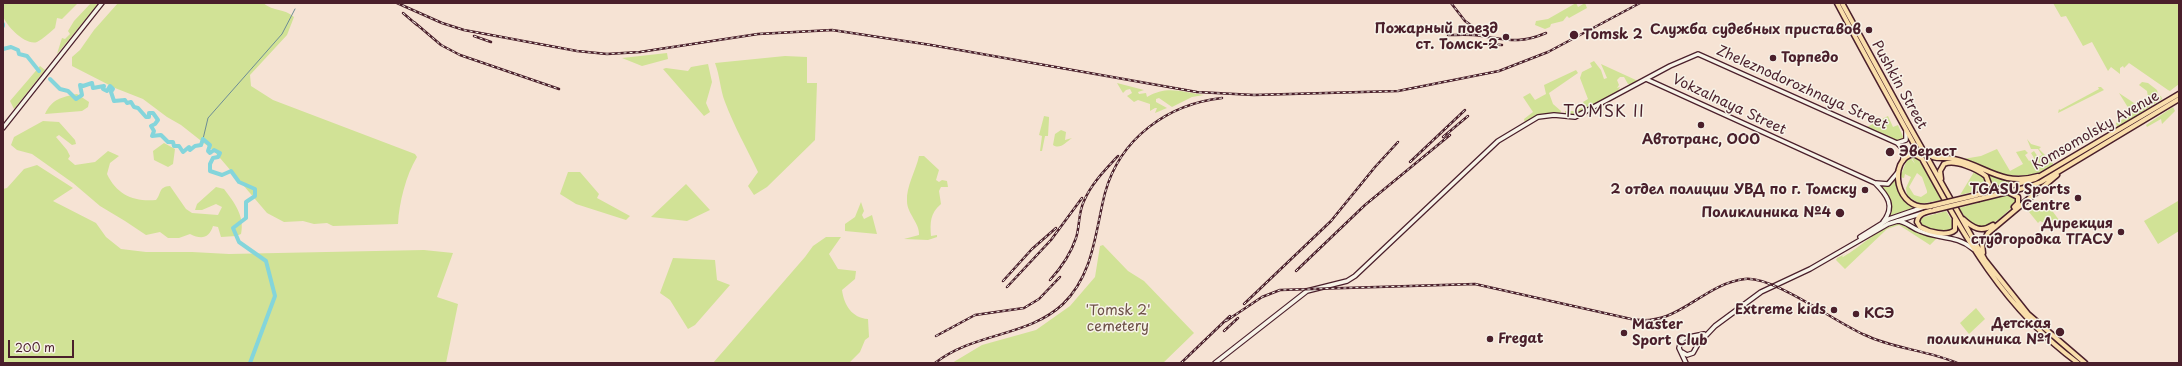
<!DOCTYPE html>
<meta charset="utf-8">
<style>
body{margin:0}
#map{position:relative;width:2182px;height:366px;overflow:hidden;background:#f6e3d4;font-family:"Playpen Sans",sans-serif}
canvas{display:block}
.frame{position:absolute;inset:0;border:4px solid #4a1f2b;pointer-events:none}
.scale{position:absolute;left:8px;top:340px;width:66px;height:18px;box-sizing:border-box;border:2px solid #4a1f2b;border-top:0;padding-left:5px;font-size:12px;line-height:14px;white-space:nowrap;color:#4a1f2b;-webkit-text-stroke:3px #f7f3e8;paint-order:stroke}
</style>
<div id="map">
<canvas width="2182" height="366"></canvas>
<div class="frame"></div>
<div class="scale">200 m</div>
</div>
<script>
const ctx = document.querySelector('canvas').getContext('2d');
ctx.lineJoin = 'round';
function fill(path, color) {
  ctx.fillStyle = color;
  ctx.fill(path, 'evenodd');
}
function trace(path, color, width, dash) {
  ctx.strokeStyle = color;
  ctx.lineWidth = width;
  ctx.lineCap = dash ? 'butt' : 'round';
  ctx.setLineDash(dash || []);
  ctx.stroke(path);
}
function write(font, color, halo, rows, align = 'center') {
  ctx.font = font + ' "Playpen Sans",sans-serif';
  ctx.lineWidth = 3;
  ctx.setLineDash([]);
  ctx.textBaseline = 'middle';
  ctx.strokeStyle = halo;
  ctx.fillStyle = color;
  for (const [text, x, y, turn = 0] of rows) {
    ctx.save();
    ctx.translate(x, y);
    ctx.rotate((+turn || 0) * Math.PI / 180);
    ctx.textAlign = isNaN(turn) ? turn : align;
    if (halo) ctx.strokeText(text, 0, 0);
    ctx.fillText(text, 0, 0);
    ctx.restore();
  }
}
fill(new Path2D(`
 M3,3h75l-16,16 -5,-1 -2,10c-6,5 -12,11 -18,14 -11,4 -31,-16 -34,-26 -1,-4 0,-9 0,-13z
 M91,3h8l-42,51 5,-16 3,1 5,-5 -2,-3 6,-10z
 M118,3h145c11,9 21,5 31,14l-7,18 -37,40 1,11 22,14 142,54 2,3c-11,18 -18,46 -19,67l-65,2 -6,-3 -13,1 -11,-3 -19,1 -17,-9 -53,-62 -33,-26 -14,-8 -24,-18 -28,-11 -43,-22v-9l8,-7 14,-20z
 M1576,3l2,4 7,-4 2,5 -18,10 -2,-2 -4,5 -12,3 -1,3 -5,2 -10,-4 1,-4 12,-2z
 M2053,3h126v81l-9,7 -2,-1 -39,-27 -5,5 -1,-2 -3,2v6l-9,-7 -3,4 -16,-29 -9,4 -17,-30 -5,1z
 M667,53l1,6 -26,7 -20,-8z
 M785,56l22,1v26h10l-2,57 -48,47 -13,8 -6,-9 10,-14c-11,-23 -24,-46 -33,-70 -5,-13 -5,-26 -10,-39z
 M1594,61l7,9 3,9 3,-1 -6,-14 37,17 -7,4 -3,-1 -4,-7h-4l-3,3 2,5 -2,3 3,-1 -3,6 -43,22 -9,-1v-3h11l9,-5 -2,-4 5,-3 -8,-21 2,-6 10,-5 -2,-4z
 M708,64l4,18 -6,21 4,9 -6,4 -41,-47 3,-1 22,3 3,-4z
 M40,66l5,4 -31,39 -4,-8z
 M1576,70l2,3 -29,20 4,11 8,7 -1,3 -23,1 -12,8 -1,-4 9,-7 -10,-15 7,-4 5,7 11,-6 -2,-9z
 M2142,82l6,1 9,7 1,4 -10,3 -1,-6 -8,-6z
 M1117,83l27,7 -6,2 1,2 7,-1 1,4c20,-12 35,-5 57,-2l-12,2 -20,10 -13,-9 -3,1v3l11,6 -12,5 2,-5h-2l-5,3v-7l-12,-4 -4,2 -7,-6 5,-3 -2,-4 -4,1 -3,3z
 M2098,87h3l3,3 -46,23 1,-4 1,1 39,-21z
 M2119,93l18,12 6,-1 18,-8 1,3 -50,32 5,-4 -1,-4 16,-9z
 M77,94l12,8 -1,5 -6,4 -37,3c7,-15 17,-17 32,-20z
 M2173,107l2,4 -13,13 -1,-5 -14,8 -1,-2z
 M1044,116l5,1v2l-1,17h-3l-3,15h-2l2,-15 -3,-1z
 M1888,116l5,11 5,-2 6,14 -5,3 -32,-15z
 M43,121l16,1 16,18 1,4 -4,1 -13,-10 -3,2 11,13 3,6 -2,3 7,6 20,-3 13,-11 11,5 -9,7 -3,11c10,21 27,28 49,26 6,-7 2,-13 14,-14l16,23 6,4 26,2 4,-8 -6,-3 -14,6h-7l2,-6 19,-17 8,2c10,13 21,27 17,45l-5,2 -15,1 -3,-10 -5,-1c-4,12 -11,14 -23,8l-11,4h-11l-8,-6 -14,3 -21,-14 -25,-15 -27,-23 -41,-29 -15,-4 -6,-5 3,-8z
 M1061,130l5,2 -1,8 7,-2c-6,4 -12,12 -19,7l2,-11z
 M2027,139l4,5 10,3 -2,2 14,14 -1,5c-30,14 -62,7 -89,-9l18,-3 16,-7 13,22 13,-7 -7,-12 9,-2 3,3 -3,2 4,6 5,-3 -3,-5 3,-2 4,6 4,-2 -4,-6h-7z
 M164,143l11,6 -2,15 -5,3 -14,-7 -1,-9z
 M919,156h5l15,14 -3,10 3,2 3,-2 5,1 1,6h-7l-2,4 2,13c-11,9 -11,19 -10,32l6,-1v2l-9,3 -24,-1 15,-4c1,-12 -12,-21 -12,-34 -1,-14 9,-31 12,-45z
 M1911,156l8,3 23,41 -22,4 -13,-8 -1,-8 5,-11 -6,-3 -1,4 -4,-1 7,-17 3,-3 5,7zM1917,173l5,4 5,14v2l-6,4 -7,-2 -5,-8z
 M37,165l36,23 -20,13 43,22 10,14 15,12 25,3h46l37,2 195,-4 29,3 -16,44 21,7 -12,59h-443v-174l4,-1 17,-19z
 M568,172h12l19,22 -2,4 33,18 -4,4 -50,-16 -16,-10z
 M1974,172l11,5 2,8 -3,4 -24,6z
 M1986,174l20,6 19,1 -38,10 3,-9z
 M1896,176c-2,14 8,25 20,31l-27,9c5,-13 -1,-23 -11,-31h9z
 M686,184l24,26 -23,11 -36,-4z
 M2010,194l6,5v4c-9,9 -27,29 -40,24 -8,-3 -13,-13 -17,-19z
 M2041,200l2,3 2,-2 14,19 -8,6 -11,-5 -2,2 -9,-11z
 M2178,201l1,30 -21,13 -14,-23z
 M861,202l3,9 -2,4 2,4 8,-4 5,19 -32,-3v-7l10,-7z
 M1946,211l7,11v6l-4,3h-8l-20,-5 -2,-5 2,-3z
 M1899,223l21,11 17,4 -7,7 -31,-20 -12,4 -42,40 -9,-9 1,-2 10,-5 -5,3 1,1c19,-11 34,-28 56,-34z
 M826,237h15l-12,17 9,15 18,2 -1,8 -13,11c2,15 10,28 26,29l1,18 -4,3 -5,12 -11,11h-136l92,-106 8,-11z
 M1103,245l25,26 16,10 50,52 -31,30h-211l30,-18 54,-15 34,-24 25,-29 5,-31z
 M673,258l42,2 2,20 13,5 -35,40 -7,4 -18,-29 -10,-7z
 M1976,308l9,11 -16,15 -9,-11z`), '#d1e296');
trace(new Path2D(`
 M203,139l5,-21 74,-84 13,-25`), '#6d8c95', 1);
trace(new Path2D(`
 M3,24v2
 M3,49l8,-2 7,3 1,4 8,2 12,15
 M50,79l10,10 8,2 8,8 6,-4 -2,-10 3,1 9,-3 1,5 11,-2 -1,3 4,2 3,-5 3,3 -2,3 3,9 11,-1 2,3 4,-1 3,5 4,1 8,9h3v-4h4l5,7 -3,4 -4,2 3,5 -2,5 9,-1 7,7h5l1,4h5l4,6 6,-5 1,3 5,-4 6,-1 2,-6 7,6 -2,6 2,2 4,-3 6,3 -2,4 -5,1 -3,6v7l12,4 9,-4 8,11 16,7v7l-9,6v16l-13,10 6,14 27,19 9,35 -25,67`), '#84d5db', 4);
const secondary = new Path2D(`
 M1646,79l229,104c12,12 21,23 8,39
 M3,128l99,-125
 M1897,143l9,-3v-9
 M1876,183l12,1 10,-12
 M1897,221c9,0 14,7 23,10 18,8 37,4 53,18
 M1860,237l29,-18 35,-12
 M1682,352l5,3 6,-2 5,-9 17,-18 46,-34 49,-23 78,-45 35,-11
 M1215,363l92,-72 40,-10 8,-5 143,-135 40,-24 16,-2 21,2 95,-51 28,-12 199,89 6,6v12
 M1686,363l-7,-15 2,-7 3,-3 20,-4`);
const primary = new Path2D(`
 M1837,3c25,47 51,94 77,141 46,84 85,161 164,219
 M1842,3l65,119 78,138 43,54 57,49
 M1925,151c9,11 17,5 29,8 31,6 47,28 84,17
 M1921,158l-7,-4c-27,4 -19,60 17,52
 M1941,179l-1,-8 4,-7c11,-5 33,5 42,12l3,8 -7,8
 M2010,193l8,4v6l-4,4
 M1977,195l58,-16 144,-85
 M1979,199l49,-12 13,-5 138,-83
 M1934,210c-8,2 -16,3 -17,12l3,5c9,5 27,10 35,3v-11
 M1963,219c10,9 18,14 30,6
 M1983,253l-1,-10 6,-10 69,-58`);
trace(secondary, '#4a1f2b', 6);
trace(primary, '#4a1f2b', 7);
trace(secondary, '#f7f3e8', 3.5);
trace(primary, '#f9deab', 4);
const rail = new Path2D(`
 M397,3l45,20 22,7 113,21 30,3 33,-2 118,-18 74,-4 99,15 266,47 57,3 144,-4 101,-20 49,-19 92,-49
 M1451,3l14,18 20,14
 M403,13l14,12
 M414,22l27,23 19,10 99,34
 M1448,35c11,0 23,-1 34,1 27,4 38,8 64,-3
 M474,36l17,6
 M1468,43l34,2
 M1443,137l25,-21
 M1410,162l55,-52
 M1296,271l69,-66 85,-70
 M1050,280c11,-12 21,-27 26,-42 4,-12 2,-25 8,-37 7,-17 21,-31 34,-45
 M1003,281l29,-32 24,-21
 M1007,287l44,-47 31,-42
 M1244,304l87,-83 44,-54 23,-25
 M1226,321l36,-24 18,-7 195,-6 156,35c48,9 70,-35 114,-40 29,-3 91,44 120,56 29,14 62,15 92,28
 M1224,331l14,-13
 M936,336l39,-21 49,-7 15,-9 21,-22
 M935,363c40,-31 93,-26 128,-59 31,-30 32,-72 42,-111 15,-55 63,-89 117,-95
 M1181,363l49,-47`);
trace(rail, '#4a1f2b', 2.5);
trace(rail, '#f7f3e8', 1, [3]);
const primaryBridge = new Path2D(`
 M1931,206l46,-11
 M1934,210l45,-11`);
trace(primaryBridge, '#4a1f2b', 7, []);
trace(primaryBridge, '#f9deab', 4);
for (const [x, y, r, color] of [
 [1869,30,4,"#4a1f2b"],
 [1574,35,5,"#4a1f2b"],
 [1506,37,4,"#4a1f2b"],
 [1773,58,4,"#4a1f2b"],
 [1701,125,4,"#4a1f2b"],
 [1890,152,5,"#4a1f2b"],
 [1865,190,4,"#4a1f2b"],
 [2078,198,4,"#4a1f2b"],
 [1840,213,5,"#4a1f2b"],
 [2121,232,4,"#4a1f2b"],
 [1834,310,4,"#4a1f2b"],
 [1856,314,4,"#4a1f2b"],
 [2060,332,5,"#4a1f2b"],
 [1624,333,4,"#4a1f2b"],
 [1490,339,4,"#4a1f2b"]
]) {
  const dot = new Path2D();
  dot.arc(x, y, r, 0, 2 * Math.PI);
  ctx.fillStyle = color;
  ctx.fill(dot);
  trace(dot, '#f7f3e8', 1.5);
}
write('bold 14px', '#4a1f2b', '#f7f3e8', [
 ["Пожарный поезд",1498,29],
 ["ст. Томск-2",1498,45],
 ["Служба судебных приставов",1861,30],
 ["Tomsk 2",1583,35,"left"],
 ["Торпедо",1781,58,"left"],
 ["Автотранс, ООО",1701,140,"center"],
 ["Эверест",1899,152,"left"],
 ["2 отдел полиции УВД по г. Томску",1857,190],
 ["TGASU Sports",2070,190],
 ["Centre",2070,206],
 ["Поликлиника №4",1831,213],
 ["Дирекция",2113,224],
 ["студгородка ТГАСУ",2113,240],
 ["Extreme kids",1826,310],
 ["КСЭ",1864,314,"left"],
 ["Детская",2051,324],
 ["поликлиника №1",2051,340],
 ["Master",1632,325,"left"],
 ["Sport Club",1632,341,"left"],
 ["Fregat",1498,339,"left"]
], 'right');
write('14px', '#4a1f2b', '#f7f3e8', [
 ["Pushkin Street",1899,85,61],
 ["Zheleznodorozhnaya Street",1802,88,24],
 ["Vokzalnaya Street",1729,105,25],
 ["Komsomolsky Avenue",2096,131,-30]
]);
write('14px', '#6c5046', '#f7f3e8', [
 ["'Tomsk 2'",1118,311],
 ["cemetery",1118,327]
]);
ctx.letterSpacing = '1px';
write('16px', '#4a1f2b', '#f7f3e8', [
 ["TOMSK II",1604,113]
]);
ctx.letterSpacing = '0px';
</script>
